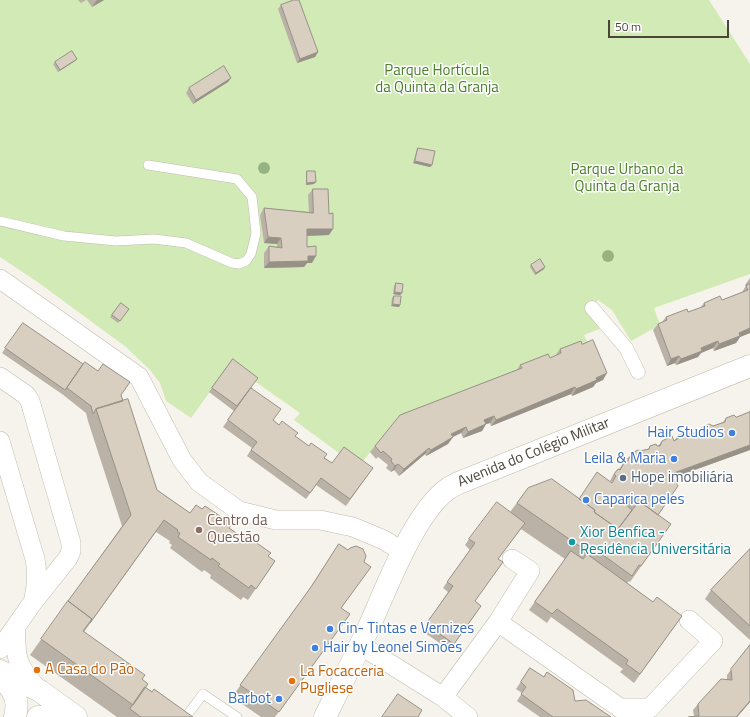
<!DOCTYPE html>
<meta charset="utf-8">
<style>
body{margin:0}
#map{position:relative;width:750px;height:717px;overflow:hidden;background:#f6f3ec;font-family:"Titillium Web",sans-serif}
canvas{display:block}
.scale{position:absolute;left:608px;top:20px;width:121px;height:18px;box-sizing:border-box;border:2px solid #4b4439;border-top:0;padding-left:5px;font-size:12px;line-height:14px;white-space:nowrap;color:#4b4439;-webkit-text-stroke:3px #fff;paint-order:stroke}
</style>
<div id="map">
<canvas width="750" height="717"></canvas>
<div class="scale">50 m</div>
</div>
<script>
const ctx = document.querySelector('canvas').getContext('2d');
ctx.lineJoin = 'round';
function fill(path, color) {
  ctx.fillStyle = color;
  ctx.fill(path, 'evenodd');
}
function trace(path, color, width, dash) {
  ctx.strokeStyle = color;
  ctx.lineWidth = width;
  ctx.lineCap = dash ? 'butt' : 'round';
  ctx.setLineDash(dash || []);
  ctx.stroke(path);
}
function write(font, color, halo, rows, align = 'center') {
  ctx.font = font + ' "Titillium Web",sans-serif';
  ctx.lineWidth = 3;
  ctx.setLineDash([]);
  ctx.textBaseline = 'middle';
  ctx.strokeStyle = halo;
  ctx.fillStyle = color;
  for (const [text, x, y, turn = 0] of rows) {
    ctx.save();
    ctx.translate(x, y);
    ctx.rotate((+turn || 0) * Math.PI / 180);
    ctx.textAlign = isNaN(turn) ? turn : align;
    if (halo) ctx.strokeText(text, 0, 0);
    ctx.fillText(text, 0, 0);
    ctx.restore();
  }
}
fill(new Path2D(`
 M0,0h709l41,64v210l-96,34 6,17 -29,16 -19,-31 -14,-10 -10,13 14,15 -18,7 5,11 -193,75 -38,46 -64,-47 6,-7 -70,-49 -39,54 -25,-17 -6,-18 -10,-13 -24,-23 -87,-64 -39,-26z`), '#d2eab5');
const service = new Path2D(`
 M0,221l64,15 52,5 38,-2 32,4 46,20 7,1 7,-3 5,-7 5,-21 -4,-36 -15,-18 -89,-14
 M188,714l15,-20 34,23`);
const pedestrian = new Path2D(`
 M592,308l34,40 12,24`);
const minor = new Path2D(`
 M0,279l139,98 43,83 17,22 40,29 37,9h44l33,7 31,13 19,12
 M0,377l26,18 4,6 41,142v8l-3,7 -35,44 -33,47
 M0,441l35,118c3,14 2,25 -1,40
 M498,622l32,-51 -18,-12
 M16,626c-1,31 0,40 22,63
 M360,645l83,52 25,20
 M443,697l55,-75 122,86h30l63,-67 -24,-21`);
const tertiary = new Path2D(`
 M0,671l40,20 36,26
 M0,675c12,15 20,21 15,42
 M38,717h14
 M325,717c14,-29 29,-58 43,-88 18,-39 46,-117 81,-141 5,-3 11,-6 17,-8l284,-114`);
trace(service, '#c2bbae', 10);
trace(pedestrian, '#c2bbae', 15);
trace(minor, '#c2bbae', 20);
trace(tertiary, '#c2bbae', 23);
trace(service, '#fff', 9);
trace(pedestrian, '#fff', 14);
trace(minor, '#fff', 19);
trace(tertiary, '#fff', 22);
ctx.fillStyle = '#97b381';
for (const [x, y] of [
 [264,168],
 [608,256]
]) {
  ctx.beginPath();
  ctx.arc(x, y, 6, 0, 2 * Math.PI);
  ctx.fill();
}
fill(new Path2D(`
 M78,0h8l-5,3z
 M87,0h17l-12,7z
 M281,5l37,47 -3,5 -18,6 -19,-54z
 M77,59l-2,2 -17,11 -5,-8 2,-2z
 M231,78l-3,4 -35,22 -7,-11 3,-5z
 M418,148l14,17 -2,2 -17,-4 4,-13z
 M307,171l7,13 -8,1v-12z
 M313,189l16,46 -22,1v11l5,16h-5l-3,4 -40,1v-15l5,-7 8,1v-3l-13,-1 -4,-28 4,-7 45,4 -1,-17z
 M531,265l13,4 -9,6 -5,-8z
 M750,278v55l-10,4 -4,6 -22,8 -1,-3 -12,5 -3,4 -22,8 -1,-2 -8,3 -14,-36 5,-6 4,-2 4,-5 22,-5 12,-4 4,-5 18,-3 20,-8 4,-6 -1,-1z
 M396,283l6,10 -2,2 -7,-1 1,-8z
 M394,296l6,9 -1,2 -8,-1 1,-8z
 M121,303l8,6 -11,14 -8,-6z
 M23,323l98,72 36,95 33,23 39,15 46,33 -27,39 -5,-3 -2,3 -31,-22 1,-3 -7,-5 -2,2 -32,-24 2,-3 -3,-2 1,-2 -14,-9 -72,100 58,47 3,8 48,30h-76l-87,-62 92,-129 -34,-105 -2,-8 -24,-19 -60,-41z
 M582,344l21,36 -7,3 -3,4 -21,9 -1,-2 -80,32 -1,-3 -4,1 -4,7 -19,7 -2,-5 -8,4 -5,7 -22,12 -1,-2 -26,22 -5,-6 -3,2 -5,-4 2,-3 -10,-8 -2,2 -6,-7 5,-6 142,-76 3,-5 30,-7 5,-2 5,-7z
 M233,359l40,61 59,43 41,5 -27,38 -30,-21 -10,14 -59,-43 5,-8 -29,-21 11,-16 -25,-19z
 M750,412v38l-77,28 -15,37 13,9 -41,58 -1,-1 -2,2 26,19 29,14 -48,67 -14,-11 3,-3 -72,-52 -4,6 -18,-13 36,-51 -44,-30 -23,30 -23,42 6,5 -31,44 -28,-19 26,-39 -5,-4 27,-38 -5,-5 4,-6 41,-27 18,-24 51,11 32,-16 1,-1 -2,-1 3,-6 5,-6h1l6,-8 2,1 1,-2 -1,-1 5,-6 16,-4 2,-3h8l4,-5h12l4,-6 13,-1 8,-3 3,-4 11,-1 10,-4 3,-4 10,-1z
 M339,544l2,64 9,6 -75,103h-14l-29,-20 74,-103z
 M750,549v91l-45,-41 6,-9z
 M750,645v57l-13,15h-49l6,-1 -1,-6 5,-6 29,-25v-4z
 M530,668l13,9 4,-5 28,29 36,16h-71l-23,-16 5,-8 -6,-4z`), '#bab2a6');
fill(new Path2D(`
 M97,0h7l-12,7z
 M318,52l-3,5 -18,6 3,-4z
 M77,59l-2,2 -17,11 2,-2z
 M231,78l-3,4 -35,22 3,-4z
 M415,161l17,4 -2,2 -17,-4z
 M316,182l-2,2 -8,1 1,-2z
 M307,229h26l-4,6 -27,1z
 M268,237l13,1 -4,6 -13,-1z
 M308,256h8l-4,7h-5l-3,4 -40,1 5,-6z
 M545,267l-1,2 -9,6 1,-2z
 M395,292l7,1 -2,2 -7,-1z
 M393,304l7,1 -1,2 -8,-1z
 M750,328v5l-10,4 -4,6 -22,8 5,-7 20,-11z
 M718,341l-5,7 -12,5 -3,4 -22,8 5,-6 20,-11z
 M679,356l-4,7 -8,3 4,-7z
 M607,373l-4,7 -7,3 -3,4 -21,9 4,-7 20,-11z
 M575,387l-4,7 -80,32 5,-6z
 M494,416l-4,7 -10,3 4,-6z
 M486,424l-4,7 -19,7 5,-6z
 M466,427l-5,6 -15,7 5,-6z
 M453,437l-5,7 -22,12 5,-6z
 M750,445v5l-84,30 5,-6z
 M429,448l-4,6 -26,22 5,-7z
 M398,464l-4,6 -3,2 4,-6z
 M750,701v1l-13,15h-1z`), '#979187');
const building = new Path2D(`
 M294,0h5l19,52 -18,7 -19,-54z
 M72,51l5,8 -17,11 -5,-8z
 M224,66l7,12 -35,22 -7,-12z
 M418,148l17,3 -3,14 -17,-4z
 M307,171h8l1,11 -9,1z
 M313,189h15l1,25 4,-1v16h-26v18l9,-1v10h-8v5l-39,1v-16l13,2 -1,-10 -13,-1 -4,-29 49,5z
 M540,259l5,8 -9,6 -5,-8z
 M396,283l7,1 -1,9 -7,-1z
 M750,284v44l-11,5 1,3 -21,8 -1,-3 -17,7 1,3 -21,8 -2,-3 -8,3 -13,-35 9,-4 -1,-3 21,-8 1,3 17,-6 -1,-3 16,-7 2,4 26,-10 -2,-4z
 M394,296h7l-1,9 -7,-1z
 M121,303l8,6 -9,12 -8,-6z
 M23,323l60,41 -18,26 -60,-42z
 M593,340l14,33 -11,5 1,2 -21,9 -1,-2 -79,33 -2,-4 -10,4 2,4 -18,8 -2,-5 -15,7 2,3 -22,13 -2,-2 -25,21 -6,-5 -3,2 -4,-5 1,-2 -9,-8 -2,2 -6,-7 25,-31 122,-47 -2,-3 28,-11 2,4 11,-5 -1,-4 21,-8 1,3z
 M233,359l25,19 -21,28 -25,-18z
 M85,362l13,9 5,-7 27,18 -9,13 2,6 -27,8 -3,5 -2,-8 -24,-18z
 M251,388l30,21 -8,11 6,5 3,-4 16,12 -3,3 14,10 2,-3 16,11 -3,4 8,5 12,-16 29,21 -23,31 -29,-21 -11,15 -59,-43 6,-8 -29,-22z
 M128,399l29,91 33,23 6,-8 6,4 3,-3 27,18 -3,4 13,9 2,-3 27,19 -3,3 7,5 -19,28 -5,-4 -2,3 -31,-22 2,-2 -8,-6 -1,2 -33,-23 2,-4 -3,-2 1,-1 -14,-10 -74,103 2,-4 -24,-18 63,-86 -35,-106z
 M750,412v33l-79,29 7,12 -20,29 -19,-14 -2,1 -9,-5 -4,6 8,7 -14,19 -24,-17 1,-2 -16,-11 18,-27 15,11 4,-7 -2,-2 4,-5 2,1 5,-9 2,1 3,-5 3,-1 -1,-3 6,-3 2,1 9,-2 1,-3 6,-2 1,2h3l2,-5 10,-5 2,5 5,-3 -1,-3 12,-4 1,3 11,-4v-3l7,-3 4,2 12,-4 1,-4 8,-3 2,2z
 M552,479l43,31 -1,2 24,17 21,-28 32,23 -30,42 -2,-1 -7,11 -40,-29 -4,5 -71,-49 11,-15z
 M497,502l28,21 -27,36 5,3 -28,39 6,5 -27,38 -28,-20 27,-38 -6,-4 28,-39 -6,-4z
 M339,544l9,6 2,-2 6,-2 7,3 3,7 -2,6 7,5 -30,41 9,6 -71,98 -39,-27 71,-98z
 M750,549v77l-39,-36z
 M571,551l12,8 4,-5 66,48 4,-5 25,19 -42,58 -14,-10 2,-4 -71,-51 -5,5 -17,-12z
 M68,601l24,18 -9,12 62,44 -3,4 6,5 -15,21 -92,-66z
 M750,645v56l-14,16h-48l11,-1 -1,-12 23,-25 11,1 -1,-11z
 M530,668l14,9 3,-5 26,18 2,11 11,-1 25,17h-58l-32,-23 5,-7 -5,-5z
 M145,687l7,5 2,-3 39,28h-52l-11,-8z
 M398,694l24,16 -4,7h-36z`);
fill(building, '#d8cfc1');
trace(building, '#979187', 1);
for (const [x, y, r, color] of [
 [732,433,4,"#3f7fe0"],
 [674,459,4,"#3f7fe0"],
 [623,478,4,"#5c6f8a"],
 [586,500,4,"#3f7fe0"],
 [199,530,4,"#8d6e63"],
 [572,542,4,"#0f9aa8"],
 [330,629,4,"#3f7fe0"],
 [315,648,4,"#3f7fe0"],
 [37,670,4,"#e8710a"],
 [292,681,4,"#e8710a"],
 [279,699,4,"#3f7fe0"]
]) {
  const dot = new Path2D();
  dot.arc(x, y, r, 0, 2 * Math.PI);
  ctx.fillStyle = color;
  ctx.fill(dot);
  trace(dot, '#fff', 1.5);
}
write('15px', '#4a7f2a', '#fff', [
 ["Parque Hortícula",437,71],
 ["da Quinta da Granja",437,88],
 ["Parque Urbano da",627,170],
 ["Quinta da Granja",627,187]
]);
write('15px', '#366cbe', '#fff', [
 ["Hair Studios",724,433],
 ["Leila & Maria",666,459],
 ["Caparica peles",594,500,"left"],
 ["Cin- Tintas e Vernizes",338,629,"left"],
 ["Hair by Leonel Simões",323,648,"left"],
 ["Barbot",271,699]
], 'right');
write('15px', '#4b4439', '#fff', [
 ["Avenida do Colégio Militar",534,453,-22]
]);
write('15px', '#4e5e75', '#fff', [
 ["Hope imobiliária",631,478]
], 'left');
write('15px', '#785e54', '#fff', [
 ["Centro da",207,521],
 ["Questão",207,538]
], 'left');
write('15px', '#0d838f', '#fff', [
 ["Xior Benfica -",580,533],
 ["Residência Universitária",580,550]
], 'left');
write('15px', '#c56008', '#fff', [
 ["A Casa do Pão",45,670],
 ["La Focacceria",300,672],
 ["Pugliese",300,689]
], 'left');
</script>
